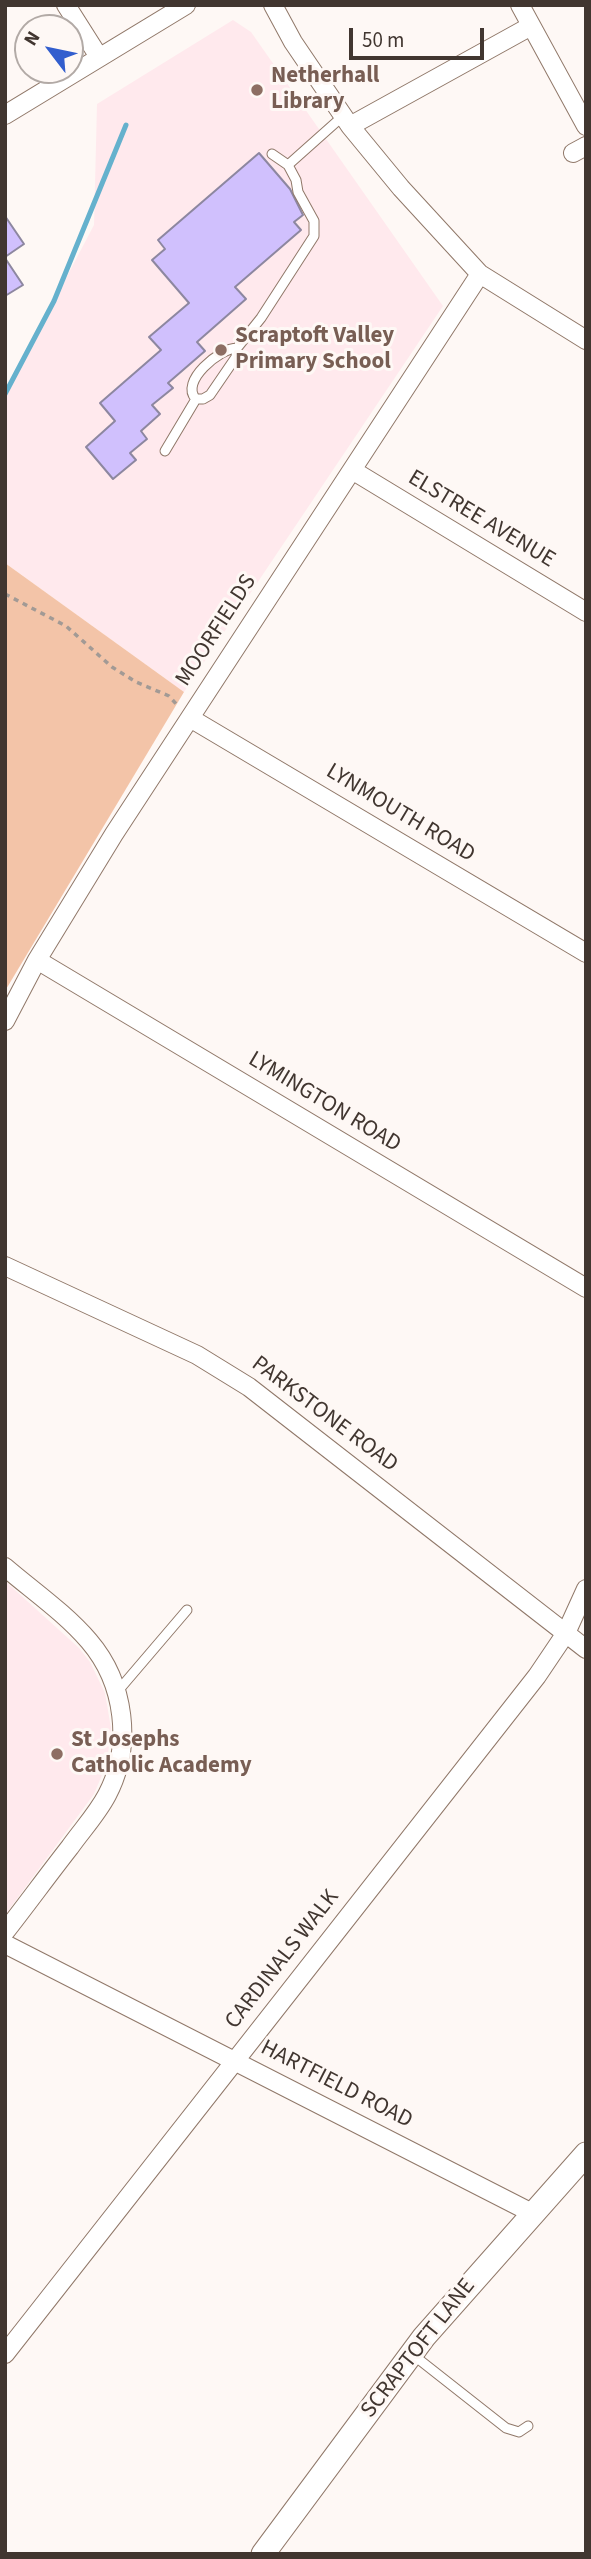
<!DOCTYPE html>
<style>
body{margin:0}
#map{position:relative;width:591px;height:2559px;overflow:hidden;background:#fef8f5;font-family:"Source Sans 3",sans-serif}
canvas{display:block}
.frame{position:absolute;inset:0;border:7px solid #413630;pointer-events:none}
.north{position:absolute;left:14px;top:14px;width:70px;height:70px;box-sizing:border-box;background:#fef8f5;border:2px solid #b2aaa6;border-radius:50%;rotate:302deg;font-size:19px;font-weight:700;line-height:28px;text-align:center;color:#413630}
.north::after{content:'';display:block;margin:auto;width:24px;height:32px;background:#325ece;clip-path:polygon(50% 0,100% 100%,50% 72%,0 100%)}
.scale{position:absolute;left:349px;top:28px;width:135px;height:32px;box-sizing:border-box;border:4px solid #413630;border-top:0;padding-left:9px;font-size:21px;line-height:24px;white-space:nowrap;color:#413630;-webkit-text-stroke:5px #fef8f5;paint-order:stroke}
</style>
<div id="map">
<canvas width="591" height="2559"></canvas>
<div class="frame"></div>
<div class="north">N</div>
<div class="scale">50 m</div>
</div>
<script>
const ctx = document.querySelector('canvas').getContext('2d');
ctx.lineJoin = 'round';
function fill(path, color) {
  ctx.fillStyle = color;
  ctx.fill(path, 'evenodd');
}
function trace(path, color, width, dash) {
  ctx.strokeStyle = color;
  ctx.lineWidth = width;
  ctx.lineCap = dash ? 'butt' : 'round';
  ctx.setLineDash(dash || []);
  ctx.stroke(path);
}
function write(font, color, halo, rows, align = 'center') {
  ctx.font = font + ' "Source Sans 3",sans-serif';
  ctx.lineWidth = 6;
  ctx.setLineDash([]);
  ctx.textBaseline = 'middle';
  ctx.strokeStyle = halo;
  ctx.fillStyle = color;
  for (const [text, x, y, turn = 0] of rows) {
    ctx.save();
    ctx.translate(x, y);
    ctx.rotate((+turn || 0) * Math.PI / 180);
    ctx.textAlign = isNaN(turn) ? turn : align;
    if (halo) ctx.strokeText(text, 0, 0);
    ctx.fillText(text, 0, 0);
    ctx.restore();
  }
}
fill(new Path2D(`
 M233,20l18,12 192,274 -259,386 -179,-129v-169l89,-169 3,-121z
 M5,1581l74,67 11,14 15,31 6,35 -4,35 -13,31 -89,121z`), '#ffe9ed');
fill(new Path2D(`
 M5,563l179,129 -179,299z`), '#f3c4a8');
trace(new Path2D(`
 M5,394l49,-93 72,-176`), '#65b1cd', 5);
const building = new Path2D(`
 M259,153l31,36 13,26 -9,7 7,8 -66,57 11,12 -49,43 8,9 -37,32 5,5 -21,17 8,9 -19,17 6,8 -17,14 6,7 -23,19 -27,-32 29,-26 -15,-18 61,-53 -12,-13 40,-34 -37,-43 13,-11 -7,-9z
 M5,216l19,28 -19,13z
 M5,258l18,27 -18,11z`);
fill(building, '#d0c0fd');
trace(building, '#8d87a0', 2);
const service = new Path2D(`
 M288,165l55,-49
 M196,399c-17,-17 24,-51 41,-51
 M165,451l31,-52h7l7,-4 26,-38 1,-9 24,-30 53,-82v-15l-16,-29 -2,-12 -8,-15 -16,-11
 M117,1692l70,-82
 M412,2354l94,74 13,4 9,-6`);
const minor = new Path2D(`
 M66,5l33,52
 M273,5l20,37 57,84 51,62 79,86 106,66
 M520,5l66,121
 M5,115l181,-110
 M350,126l181,-100
 M573,153l13,-7
 M352,470l234,142
 M190,718l396,235
 M37,960l549,328
 M5,1021l32,-61 77,-126 366,-560
 M5,1266l192,89 52,32 337,262
 M5,1567c28,24 60,46 84,74 36,42 44,105 18,154 -10,19 -25,35 -37,52 -22,28 -43,57 -65,85
 M5,1944l527,269
 M5,2354l532,-678 29,-43 20,-44`);
const tertiary = new Path2D(`
 M263,2554l161,-217 162,-183`);
trace(service, '#907869', 11);
trace(minor, '#907869', 20);
trace(tertiary, '#907869', 25);
trace(new Path2D(`
 M5,594l61,32 46,41 24,15 33,14 9,10`), '#a29a95', 3.5, [5, 5]);
trace(service, '#fff', 9);
trace(minor, '#fff', 18);
trace(tertiary, '#fff', 23);
for (const [x, y, r, color] of [
 [257,90,7,"#8d6e63"],
 [221,350,7,"#8d6e63"],
 [57,1754,7,"#8d6e63"]
]) {
  const dot = new Path2D();
  dot.arc(x, y, r, 0, 2 * Math.PI);
  ctx.fillStyle = color;
  ctx.fill(dot);
  trace(dot, '#fef8f5', 2.5);
}
write('bold 23px', '#785e54', '#fef8f5', [
 ["Netherhall",271,77],
 ["Library",271,103],
 ["Scraptoft Valley",235,337],
 ["Primary School",235,363],
 ["St Josephs",71,1741],
 ["Catholic Academy",71,1767]
], 'left');
write('23px', '#413630', '#fef8f5', [
 ["ELSTREE AVENUE",481,520,31],
 ["MOORFIELDS",217,631,-57],
 ["LYNMOUTH ROAD",400,814,31],
 ["LYMINGTON ROAD",324,1103,31],
 ["PARKSTONE ROAD",324,1415,37],
 ["CARDINALS WALK",283,1960,-52],
 ["HARTFIELD ROAD",336,2085,27],
 ["SCRAPTOFT LANE",419,2349,-52]
]);
</script>
